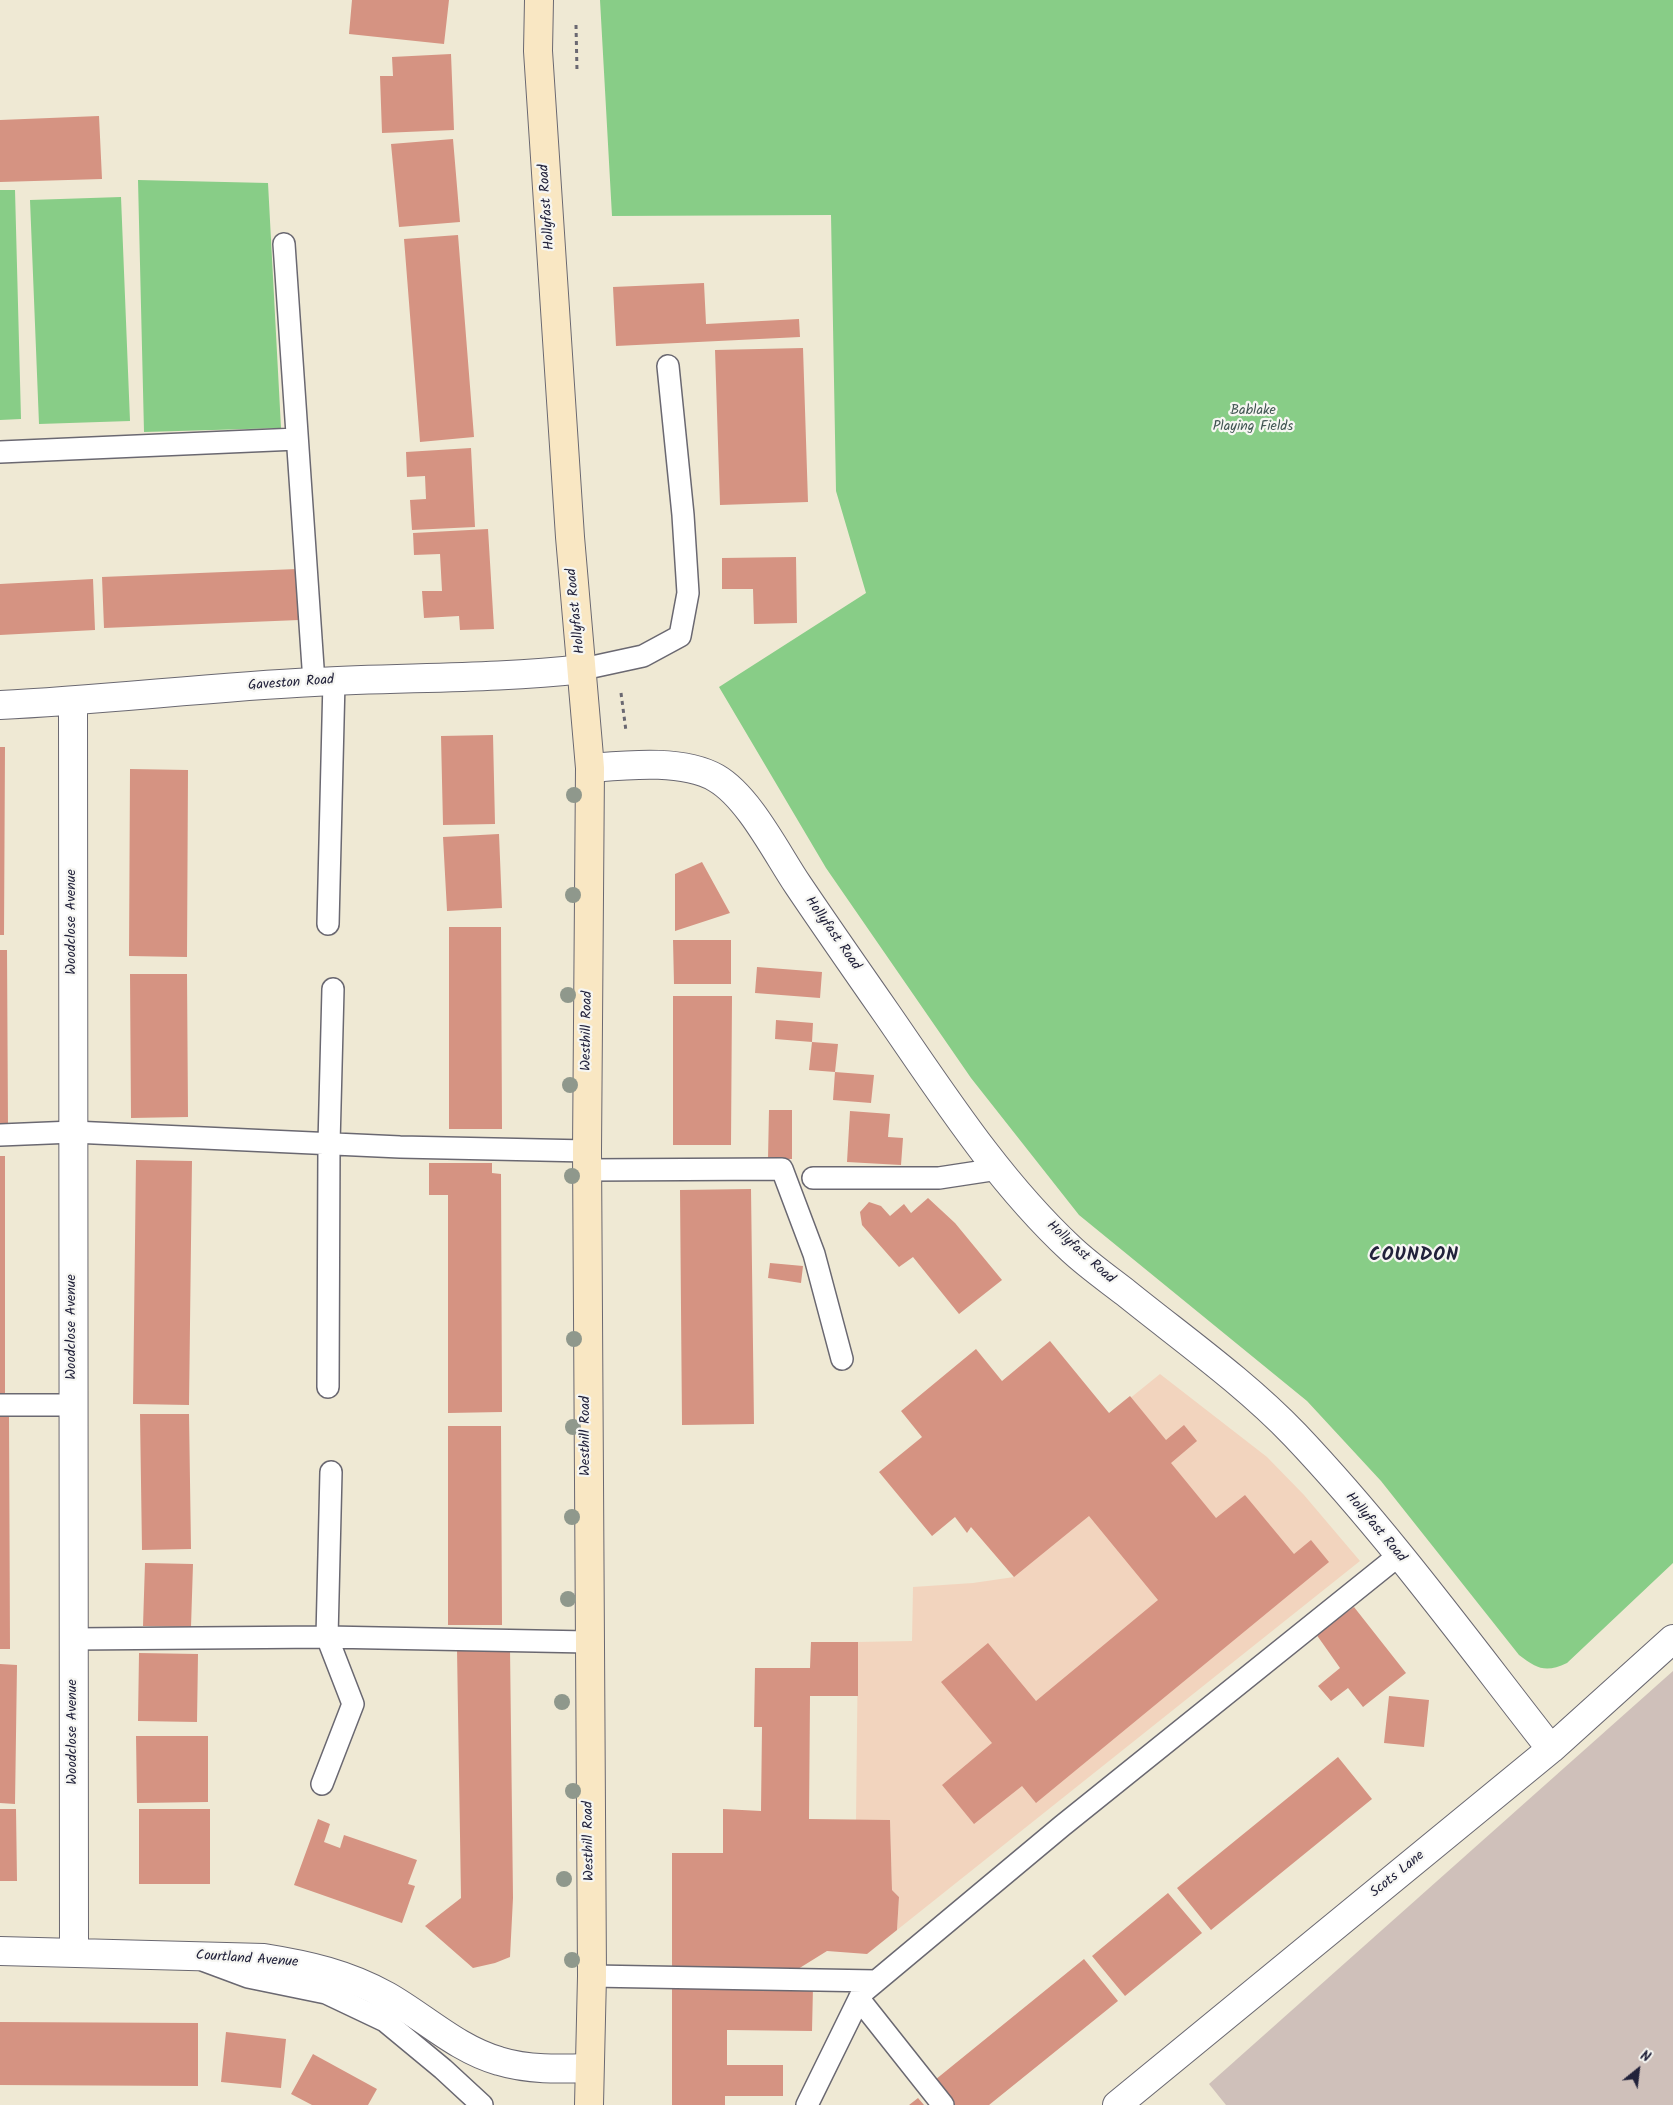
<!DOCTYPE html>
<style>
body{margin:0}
#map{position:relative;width:1673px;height:2105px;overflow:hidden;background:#efe9d4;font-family:Kalam,sans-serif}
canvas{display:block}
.north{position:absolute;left:1613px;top:2045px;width:50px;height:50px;-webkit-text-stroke:4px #f6f6f2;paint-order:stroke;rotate:29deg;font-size:14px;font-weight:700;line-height:20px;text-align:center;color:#22223b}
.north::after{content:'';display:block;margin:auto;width:18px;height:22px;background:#22223b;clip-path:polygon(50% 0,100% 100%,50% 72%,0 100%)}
</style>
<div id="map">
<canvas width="1673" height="2105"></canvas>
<div class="north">N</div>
</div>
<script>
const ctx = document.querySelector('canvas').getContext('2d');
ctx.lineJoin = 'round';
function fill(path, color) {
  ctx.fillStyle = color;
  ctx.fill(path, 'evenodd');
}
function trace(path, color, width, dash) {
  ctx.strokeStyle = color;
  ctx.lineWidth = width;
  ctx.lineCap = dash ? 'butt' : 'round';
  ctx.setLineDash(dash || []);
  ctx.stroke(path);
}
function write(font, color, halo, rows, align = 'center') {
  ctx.font = font + ' Kalam,sans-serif';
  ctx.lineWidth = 4.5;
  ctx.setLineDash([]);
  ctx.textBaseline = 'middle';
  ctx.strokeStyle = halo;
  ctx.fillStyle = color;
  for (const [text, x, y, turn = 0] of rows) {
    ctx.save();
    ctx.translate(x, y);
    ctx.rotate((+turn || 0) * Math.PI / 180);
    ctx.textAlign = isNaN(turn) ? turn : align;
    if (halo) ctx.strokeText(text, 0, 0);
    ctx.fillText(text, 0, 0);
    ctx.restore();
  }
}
fill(new Path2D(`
 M1160,1374l107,83 37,38 56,66 -463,369 2,-33 -7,-7 -2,-70h-34l2,-178 54,-1 1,-54 60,-4 41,-6 -43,-50z`), '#f2d4be');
fill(new Path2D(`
 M1673,1671v434h-447l-17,-21z`), '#cfc0ba');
fill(new Path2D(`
 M600,0h1073v1563l-106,100c-21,10 -30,6 -48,-8l-138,-174 -74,-80 -228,-186 -108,-137 -145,-210 -107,-181 147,-94 -30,-102 -5,-276 -219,1z
 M138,180l130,3 13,245 -137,4z
 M0,190h15l6,229 -21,1z
 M121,197l9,224 -91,3 -9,-224z`), '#88cd87');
fill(new Path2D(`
 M352,0h97l-5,44 -95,-10z
 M451,54l3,76 -72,3 -2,-57h13l-1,-19z
 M99,116l3,63 -102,3v-62z
 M453,139l7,83 -61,5 -8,-83z
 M458,235l16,202 -54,5 -16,-203z
 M704,283l2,41 93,-5 1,18 -184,9 -3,-59z
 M803,348l5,154 -88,3 -5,-155z
 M471,448l4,79 -63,3 -2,-30 16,-1 -1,-23 -18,1 -1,-25z
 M488,529l6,100 -34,1 -1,-14 -35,2 -2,-27h20l-2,-37 -26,1 -1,-22z
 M796,557l1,66 -43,1 -1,-35h-31v-31z
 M297,569l2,51 -195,8 -2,-51z
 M93,579l2,51 -95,5v-51z
 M493,735l2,89 -52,1 -2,-89z
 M0,747h5l-1,188h-4z
 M130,769l58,1 -1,187 -58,-1z
 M499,834l3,74 -55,3 -4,-74z
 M702,862l28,51 -55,18v-57z
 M449,927h52l1,202h-53z
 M673,940h58v44h-57z
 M0,950h7l1,178h-8z
 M757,967l65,5 -2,26 -65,-5z
 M130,974h57l1,143 -57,1z
 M673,996h59l-1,149h-58z
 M776,1020l37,3 -1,19 -37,-3z
 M812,1042l26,2 -3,28 -26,-2z
 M835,1072l39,3 -3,28 -38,-3z
 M769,1110h23v49h-24z
 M850,1111l40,3 -2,23 15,1 -2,27 -54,-3z
 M0,1156h5v242h-5z
 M136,1160l56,1 -3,244 -56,-1z
 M429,1163h63v10l9,1 1,238 -54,1v-218h-19z
 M751,1189l3,235 -72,1 -2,-235z
 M928,1198l27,25 47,57 -43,34 -46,-57 -14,10 -37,-42 -2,-13 9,-10 12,4 9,10 14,-12 7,9z
 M770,1263l33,3 -2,17 -33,-5z
 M1050,1341l59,72 21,-17 36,44 18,-15 13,16 -26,22 45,55 29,-23 49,59 17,-14 18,22 -293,241 -14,-17 -48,38 -32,-39 50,-42 -51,-61 47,-39 48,58 122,-101 -69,-84 -75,61 -43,-50 -4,6 -12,-16 -23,19 -53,-64 43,-35 -21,-26 75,-62 26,32z
 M0,1414h9l1,235h-10z
 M140,1414h49l2,135 -49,1z
 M448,1426h53l1,199h-54z
 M145,1563l48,1 -2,63 -48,-1z
 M1354,1607l52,66 -43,34 -15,-19 -17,13 -13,-15 22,-18 -24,-34z
 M811,1642h47v54h-48l-1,123 81,1 2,70 7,7 -2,33 -30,24 -40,-3 -29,18h-126v-116h51v-44l38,2 1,-84h-8l1,-59h55z
 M510,1648l3,250 -3,59 -15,6 -22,5 -48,-42 36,-28 -4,-249z
 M139,1653l59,1 -1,68 -59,-1z
 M0,1664l17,1 -2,139 -15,-1z
 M1389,1696l40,4 -5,47 -40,-4z
 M136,1736h72v66l-71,1z
 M1338,1757l34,42 -161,131 -34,-42z
 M0,1809h16l1,72h-17z
 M139,1809h71v75h-71z
 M318,1819l12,5 -6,18 16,6 4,-13 73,25 -9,24 7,2 -13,37 -108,-38z
 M1168,1893l34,40 -77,63 -33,-40z
 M1084,1959l34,42 -129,104h-43l-16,-21z
 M672,1987h141l-1,44 -85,-1v35h56v31h-58v9h-53z
 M0,2022l198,1v63l-198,-1z
 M226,2032l60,7 -5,49 -60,-6z
 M313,2054l64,35 -9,16h-56l-21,-11z
 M918,2098l6,7h-15z`), '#d59382');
const lane = new Path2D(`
 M284,244l30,438
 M0,452l297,-13
 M583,669l60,-13 37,-20 8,-43 -5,-78 -15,-149
 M328,924l6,-243
 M0,1135l73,-3 327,15 187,4
 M587,1170l195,-1 32,85 28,105
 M813,1178h126l59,-9
 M328,1387l1,-243 4,-155
 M0,1405h73
 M331,1472l-4,165 261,5
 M73,1639l254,-2 26,67 -31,80
 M205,1961l43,16 78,16 59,28 58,48 39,36
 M592,1976l284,5
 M859,1999l84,106
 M807,2105l55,-112 200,-167 336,-270`);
const street = new Path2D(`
 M73,701l1,1251
 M0,705c105,-5 209,-18 314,-23 90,-5 180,-3 269,-13
 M590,768c37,-3 93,-9 126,10 33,19 61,76 82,107 29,43 59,86 89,129 56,81 111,167 184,235 17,16 37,30 55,44 57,46 118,89 169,142 93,98 173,208 256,314
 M0,1951l264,7c44,7 84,16 123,38 37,21 70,53 112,65 29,9 60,8 90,7
 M1117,2105l434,-356 122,-110`);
const secondary = new Path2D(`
 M539,0l-1,51 32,486 20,231 -3,383 5,825 -3,129`);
trace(lane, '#6a6871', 24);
trace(street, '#6a6871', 30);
trace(secondary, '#6a6871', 30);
trace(new Path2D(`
 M576,25l1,46
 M621,693l5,38`), '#6a6871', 3, [4, 4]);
trace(lane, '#fff', 21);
trace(street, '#fff', 28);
trace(secondary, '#f9e7c3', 28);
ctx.fillStyle = '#8f988c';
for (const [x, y] of [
 [574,795],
 [573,895],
 [568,995],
 [570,1085],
 [572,1176],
 [574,1339],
 [573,1427],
 [572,1517],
 [568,1599],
 [562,1702],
 [573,1791],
 [564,1879],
 [572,1960]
]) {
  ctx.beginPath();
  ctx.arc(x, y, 8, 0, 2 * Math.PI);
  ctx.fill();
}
write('14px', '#22223b', '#f6f6f2', [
 ["Hollyfast Road",548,207,-94],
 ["Hollyfast Road",577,611,-96],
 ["Gaveston Road",291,684,-4],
 ["Woodclose Avenue",73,922,-90],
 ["Hollyfast Road",832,934,55],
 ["Westhill Road",588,1031,-89],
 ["Hollyfast Road",1080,1253,42],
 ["Woodclose Avenue",73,1327,-90],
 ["Westhill Road",587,1436,-90],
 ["Hollyfast Road",1375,1528,50],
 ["Woodclose Avenue",74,1732,-90],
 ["Westhill Road",590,1841,-91],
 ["Scots Lane",1398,1875,-39],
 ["Courtland Avenue",247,1960,4]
]);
write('14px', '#415552', '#f6f6f2', [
 ["Bablake",1253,412],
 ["Playing Fields",1253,428]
]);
ctx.letterSpacing = '1px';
write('bold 19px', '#22223b', '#f6f6f2', [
 ["COUNDON",1414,1257]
]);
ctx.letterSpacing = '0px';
</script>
